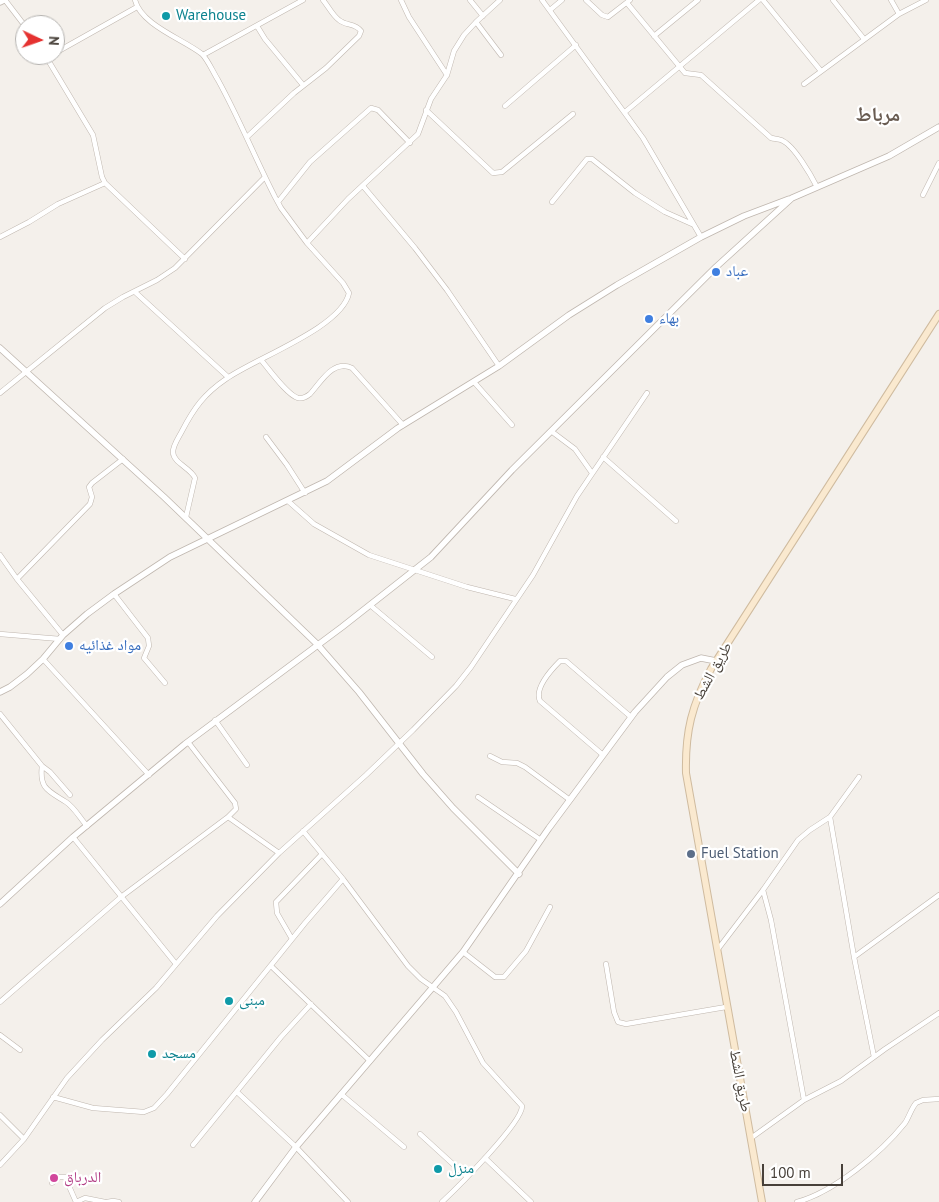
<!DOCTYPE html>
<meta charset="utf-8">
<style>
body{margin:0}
#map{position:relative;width:939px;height:1202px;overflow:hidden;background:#f4f0eb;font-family:"PT Sans",sans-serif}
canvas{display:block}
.north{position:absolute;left:15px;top:15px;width:50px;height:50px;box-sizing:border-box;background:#fff;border:1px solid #b5b3b0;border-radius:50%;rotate:93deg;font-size:14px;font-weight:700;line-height:20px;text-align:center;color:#474039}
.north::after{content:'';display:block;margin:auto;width:18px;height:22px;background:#e53230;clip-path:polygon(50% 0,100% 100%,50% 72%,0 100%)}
.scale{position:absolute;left:762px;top:1164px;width:81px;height:22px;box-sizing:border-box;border:2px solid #474039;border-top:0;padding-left:6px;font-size:15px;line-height:18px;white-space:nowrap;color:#474039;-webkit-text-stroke:4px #fff;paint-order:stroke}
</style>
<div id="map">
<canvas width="939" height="1202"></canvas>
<div class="north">N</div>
<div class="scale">100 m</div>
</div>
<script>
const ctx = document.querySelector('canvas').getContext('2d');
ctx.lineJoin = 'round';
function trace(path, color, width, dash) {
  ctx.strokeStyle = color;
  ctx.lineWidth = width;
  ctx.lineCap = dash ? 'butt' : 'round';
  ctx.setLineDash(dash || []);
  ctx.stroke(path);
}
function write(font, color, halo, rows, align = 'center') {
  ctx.font = font + ' "PT Sans","Noto Naskh Arabic",sans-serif';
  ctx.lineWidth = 4.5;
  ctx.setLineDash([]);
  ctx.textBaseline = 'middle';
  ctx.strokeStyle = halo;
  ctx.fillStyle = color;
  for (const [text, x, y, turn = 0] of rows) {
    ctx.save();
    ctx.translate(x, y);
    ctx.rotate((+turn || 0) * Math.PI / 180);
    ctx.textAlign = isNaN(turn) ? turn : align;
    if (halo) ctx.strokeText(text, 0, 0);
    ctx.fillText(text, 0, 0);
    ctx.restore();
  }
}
const minor = new Path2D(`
 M5,0l20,26
 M135,0c6,25 48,39 67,54 6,6 11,18 16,26 21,38 37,78 57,117l6,11 26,35
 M401,0l8,17 38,58
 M470,0l13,16
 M542,0l101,138 58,99
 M586,0l16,15 6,2 22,-17
 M763,0l58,71
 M833,0l31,39
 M891,0l8,14
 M627,3l58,70 16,2 70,63c4,1 9,1 12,3 11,5 28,34 34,46
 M550,10l12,-10
 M476,22l25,33
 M257,26l8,13 38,46
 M654,36l44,-36
 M55,53l82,-46
 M45,55l48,80 9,42 3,6 80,76
 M203,55l100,-55
 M804,84l95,-70 27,-14
 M505,106l71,-61
 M426,110l67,63 9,-1 71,-58
 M625,112l134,-112
 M247,137l47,-44 32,-25 33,-32 2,-5c-6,-8 -15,-5 -22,-11 -6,-4 -11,-14 -16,-20
 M363,186l52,62 32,42 52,76
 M923,195l16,-32
 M278,202l32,-40 61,-54 7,2 32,33
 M552,202l35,-43h5l43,34 30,19 27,12
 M0,237l29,-15 29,-18 47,-21
 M135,292l93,85
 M261,360c8,9 26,35 37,38 5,1 8,-1 12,-4 11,-12 23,-35 42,-26l51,57
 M474,382l38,43
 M0,393l105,-85 18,-11 34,-17 18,-12 90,-91
 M551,431l24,18 17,24
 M266,437l21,28 18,28
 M603,457l73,64
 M288,501l26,23 55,31 98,32 48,12
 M186,517l9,-39c-4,-10 -22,-15 -22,-26 0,-7 6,-15 9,-21 12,-23 22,-37 44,-52 27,-20 116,-51 123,-86l-6,-10 -36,-40 41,-44 70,-65 13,-35 16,-24 7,-24 10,-16 12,-13 24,-22
 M0,555l17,24 46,56
 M17,579l73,-75 2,-7 -3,-10 3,-4 31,-24
 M114,594l34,44 1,8 -5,12 21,25
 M370,605l62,52
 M0,634l60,5
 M43,659l106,116
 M0,714l42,52c-3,23 7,25 24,36 8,5 14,16 21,24
 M215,720l32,45
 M188,742l47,61 1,6 -8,8
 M603,755l-63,-54c-6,-13 11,-31 20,-40h6l65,56
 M490,756l12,6 15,1 8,4 45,33
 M42,766l8,6 20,23
 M478,797l63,43
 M830,817l24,140 20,100
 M303,831l40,48 65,87 13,13 24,17 11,16 27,51 39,43c1,16 -65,82 -80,96
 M73,837l103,127
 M763,890l8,30 33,180
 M292,939l-15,-26 -1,-11 46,-48
 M718,949l45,-59 35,-50 12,-10 20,-13 29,-40
 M463,952l32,25h9l22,-26 24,-44
 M854,957l85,-62
 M606,964l8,48 4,10 8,2 100,-17
 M271,966l99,95
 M0,1002l121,-105 107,-80 51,36
 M0,1035l20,15
 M237,1092l59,55 52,55
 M341,1094l63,53
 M53,1097l40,11 51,4 10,-4 13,-14 138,-171 38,-44
 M0,1115l24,24
 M420,1134l46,42
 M751,1138l53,-38 37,-19 44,-32 54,-36
 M193,1145l88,-108 30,-33
 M485,1158l46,44
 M0,1165l24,-26 43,-61 35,-38 54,-52 61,-72 62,-63 87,-78 47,-45 43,-44 15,-19 62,-92 44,-79 70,-103
 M52,1183l7,-6h6l11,25
 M76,1202l9,-4 20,4
 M107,1202l6,-1 6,1
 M797,1202c37,-10 84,-49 108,-79 4,-6 6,-14 11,-20l7,-3 16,-1`);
const tertiary = new Path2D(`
 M0,2l4,-2
 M0,348l164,149 153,147 42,48 64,82 30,34 66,66
 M0,692l10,-5 17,-13 16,-15 20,-24 24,-21 27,-20 56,-37 157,-76 71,-53 101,-62 70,-51 48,-30 84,-48 43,-21 45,-17
 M0,904l73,-67 112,-93 157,-117 89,-70 81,-87 204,-203 76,-69 97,-42 50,-29
 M255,1202l41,-55 167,-195 86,-124 86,-116 32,-35 15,-12 19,-7 15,3`);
const secondary = new Path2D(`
 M762,1202l-76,-429c-1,-42 6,-68 25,-104l228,-355`);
trace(minor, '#bfb6ae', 5.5);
trace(tertiary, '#bfb6ae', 7);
trace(secondary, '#cfbb9f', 8);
trace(minor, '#fff', 4.5);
trace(tertiary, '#fff', 5.5);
trace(secondary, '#fae9cf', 6);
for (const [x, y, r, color] of [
 [166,16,5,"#0f9aa8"],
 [716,272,5,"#3f7fe0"],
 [649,319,5,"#3f7fe0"],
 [69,646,5,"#3f7fe0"],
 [691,854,5,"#5c6f8a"],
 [229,1001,5,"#0f9aa8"],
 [152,1054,5,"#0f9aa8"],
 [438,1169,5,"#0f9aa8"],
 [54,1178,5,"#d1479c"]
]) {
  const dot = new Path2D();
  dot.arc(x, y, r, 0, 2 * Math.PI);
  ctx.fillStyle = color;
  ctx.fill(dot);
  trace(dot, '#fff', 2);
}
write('15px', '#0d838f', '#fff', [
 ["Warehouse",176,16],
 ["مبنى",239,1001],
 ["مسجد",162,1054],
 ["منزل",448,1169]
], 'left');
write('15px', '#366cbe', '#fff', [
 ["عباد",726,272],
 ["بهاء",659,319],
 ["مواد غذائيه",79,646]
], 'left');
write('15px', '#474039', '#fff', [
 ["طريق الشط",713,671,-61],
 ["طريق الشط",740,1081,79]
]);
write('15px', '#4e5e75', '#fff', [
 ["Fuel Station",701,854]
], 'left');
write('15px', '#b23c85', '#fff', [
 ["الدرباق",64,1178]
], 'left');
write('bold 20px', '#695c52', '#fff', [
 ["مرباط",878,115]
]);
</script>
